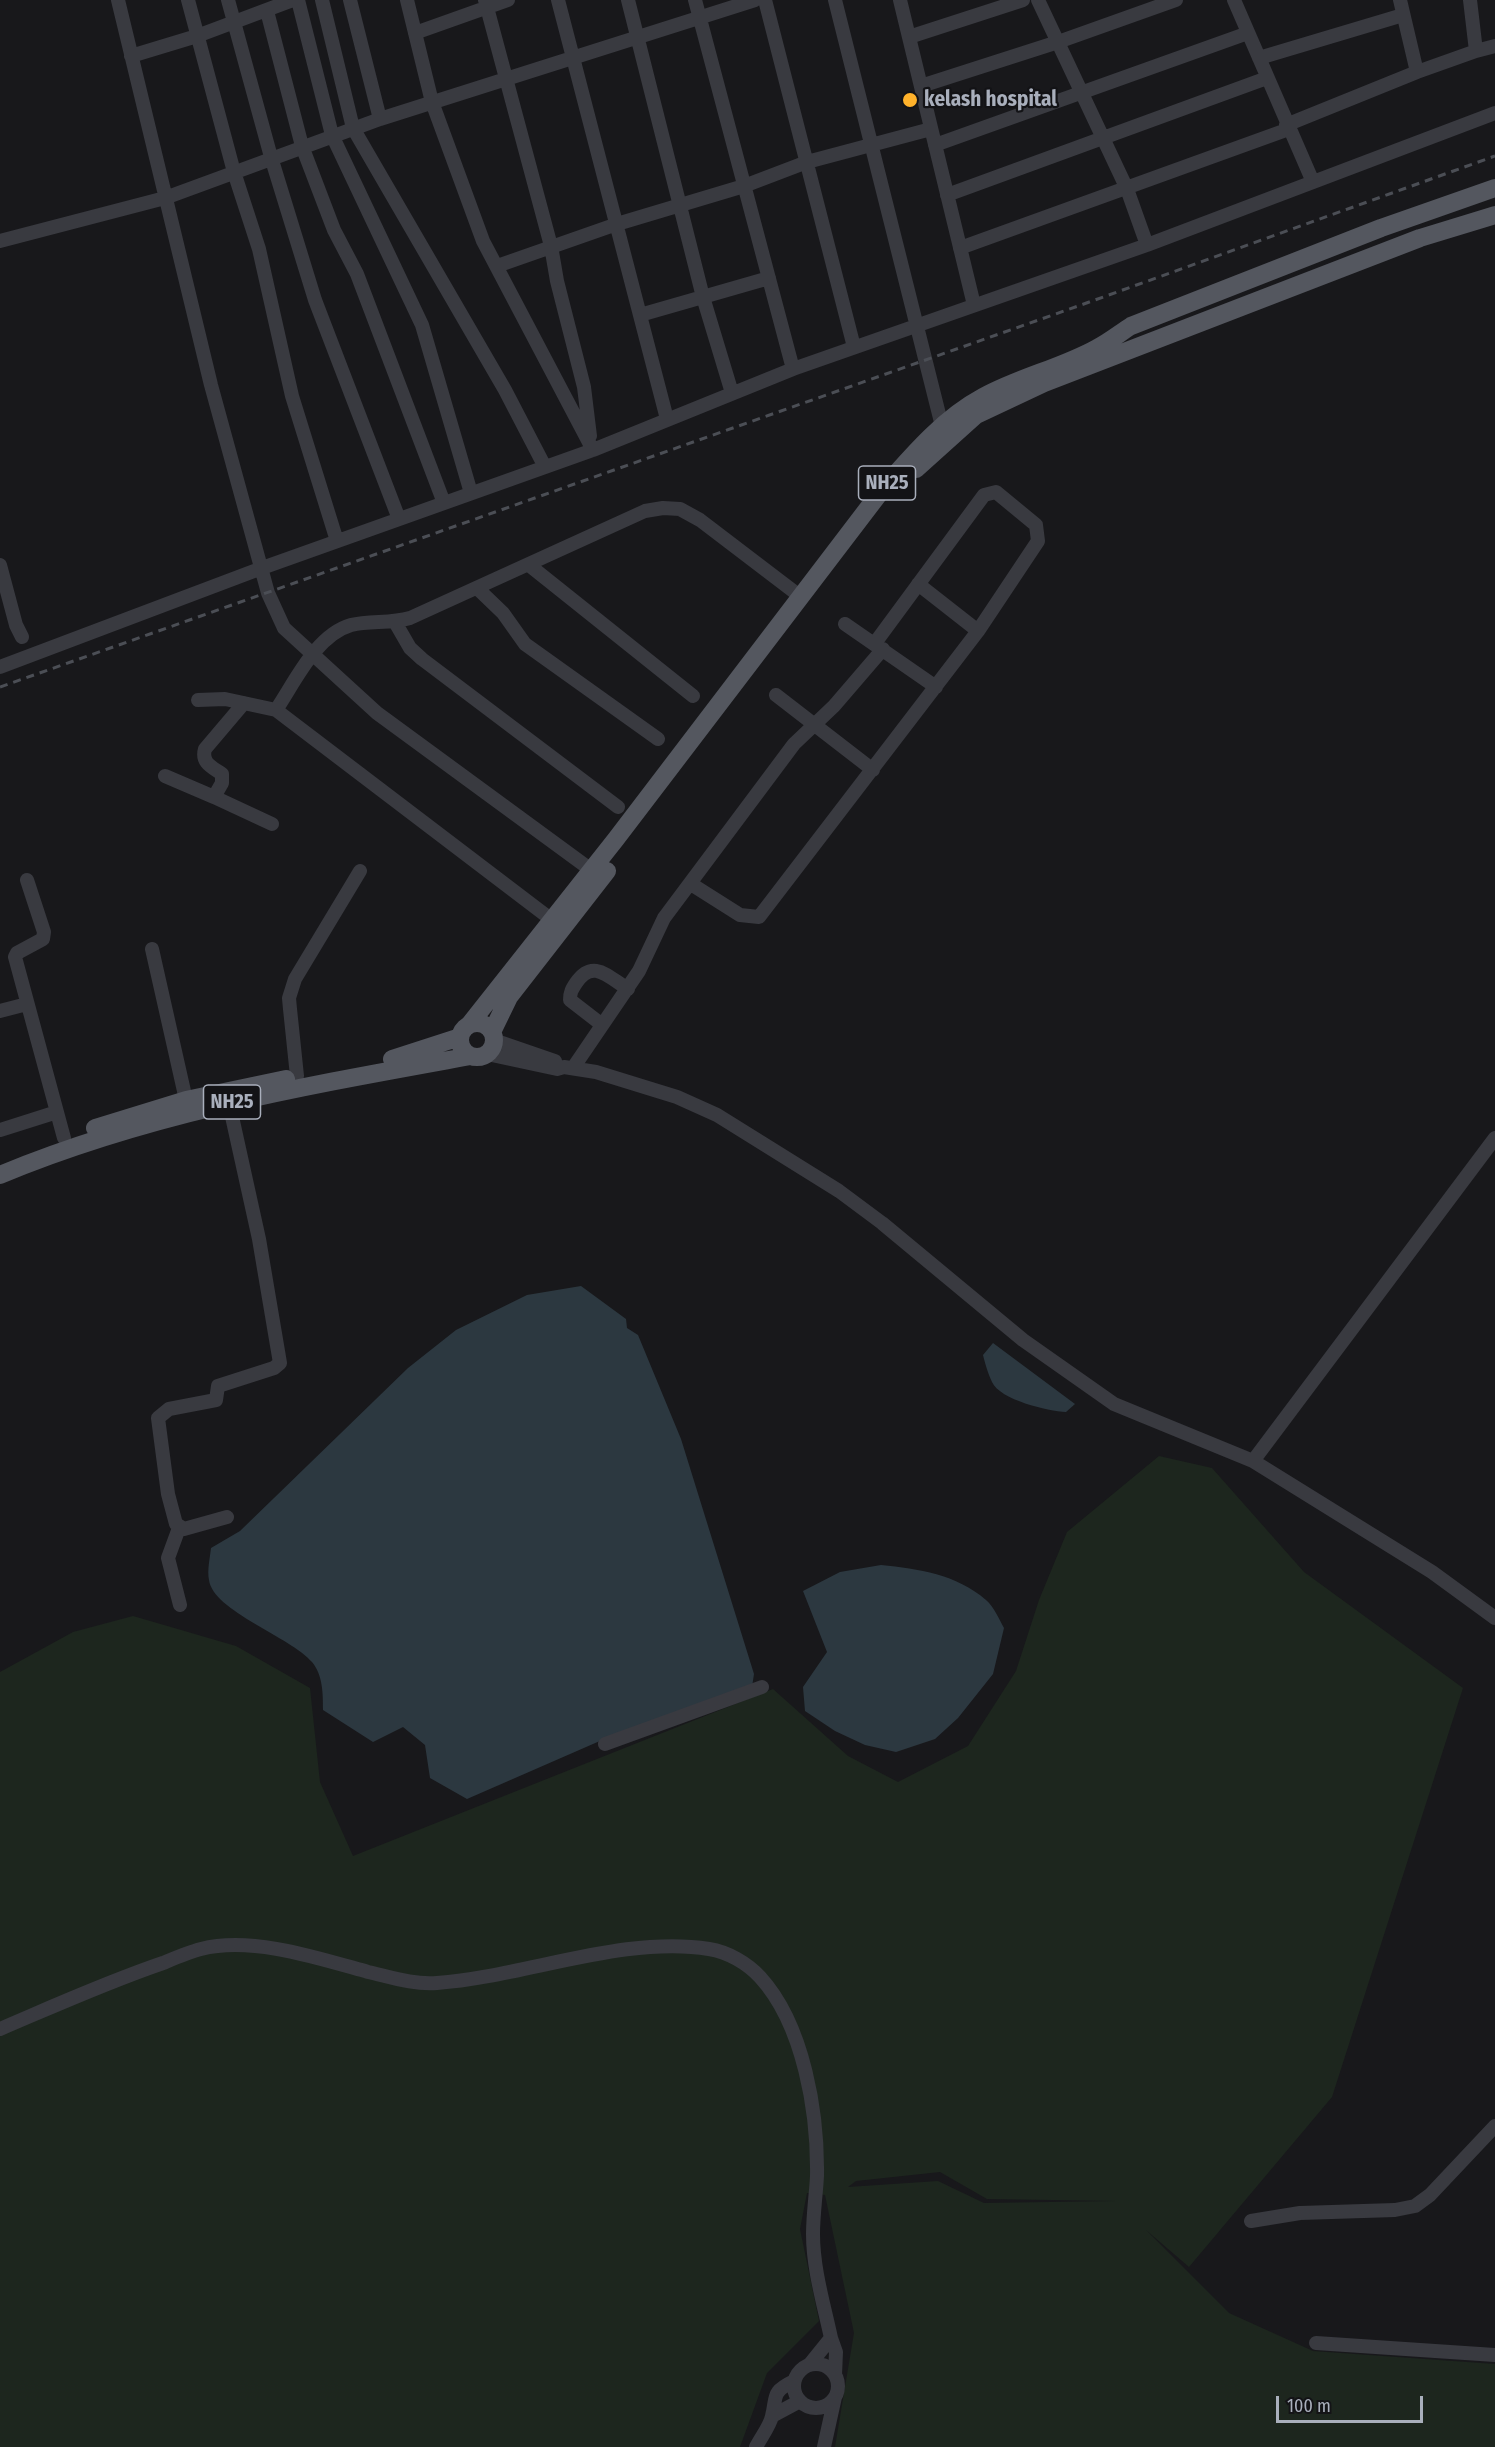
<!DOCTYPE html>
<style>
body{margin:0}
#map{position:relative;width:1495px;height:2447px;overflow:hidden;background:#18181b;font-family:"Fira Sans Condensed",sans-serif}
canvas{display:block}
.scale{position:absolute;left:1276px;top:2396px;width:147px;height:27px;box-sizing:border-box;border:3px solid #a9afbc;border-top:0;padding-left:8px;font-size:18px;line-height:21px;white-space:nowrap;color:#a9afbc;-webkit-text-stroke:4px #131316;paint-order:stroke}
</style>
<div id="map">
<canvas width="1495" height="2447"></canvas>
<div class="scale">100 m</div>
</div>
<script>
const ctx = document.querySelector('canvas').getContext('2d');
ctx.lineJoin = 'round';
function fill(path, color) {
  ctx.fillStyle = color;
  ctx.fill(path, 'evenodd');
}
function trace(path, color, width, dash) {
  ctx.strokeStyle = color;
  ctx.lineWidth = width;
  ctx.lineCap = dash ? 'butt' : 'round';
  ctx.setLineDash(dash || []);
  ctx.stroke(path);
}
function write(font, color, halo, rows, align = 'center') {
  ctx.font = font + ' "Fira Sans Condensed",sans-serif';
  ctx.lineWidth = 4.5;
  ctx.setLineDash([]);
  ctx.textBaseline = 'middle';
  ctx.strokeStyle = halo;
  ctx.fillStyle = color;
  for (const [text, x, y, turn = 0] of rows) {
    ctx.save();
    ctx.translate(x, y);
    ctx.rotate((+turn || 0) * Math.PI / 180);
    ctx.textAlign = isNaN(turn) ? turn : align;
    if (halo) ctx.strokeText(text, 0, 0);
    ctx.fillText(text, 0, 0);
    ctx.restore();
  }
}
fill(new Path2D(`
 M1159,1456l53,12 92,104 159,116 -131,409 -143,170 -43,-37 83,83 84,38 182,13v83h-660l19,-114 -29,-138 -18,-2 -7,36 19,92 -52,52 -27,74h-740v-775l73,-40 60,-16 103,30 74,42 10,94 33,74 420,-167 75,67 50,26 70,-36 48,-75 23,-71 28,-68zM940,2172l47,27 128,2 -131,2 -46,-22 -90,6 8,-6z`), '#1d261e');
fill(new Path2D(`
 M581,1286l45,33 1,9 11,7 43,104 73,235 -2,13 -143,50 -142,62 -37,-21 -5,-33 -22,-18 -30,15 -50,-32c0,-16 0,-35 -11,-48 -21,-25 -99,-51 -103,-82 -2,-10 1,-22 2,-32l29,-17 168,-163 48,-38 71,-35z
 M993,1343l82,61 -9,8c-18,-1 -66,-12 -74,-30 -4,-8 -7,-19 -9,-27z
 M881,1565c38,4 75,9 105,35 8,7 13,19 18,28l-11,46 -35,44 -23,21 -39,13 -31,-7 -30,-14 -30,-20 -2,-24 24,-35 -24,-61 37,-19z`), '#2c3840');
trace(new Path2D(`
 M118,0l93,385 57,208 16,35 93,85 221,162
 M188,0l46,172 25,77 33,147 45,145
 M228,0l43,157 44,143 84,219
 M298,0l34,135 90,190 49,168
 M322,0l31,128 152,262 40,77
 M350,0l30,119
 M407,0l25,102 51,139 110,209
 M485,0l66,246 6,35 27,106 6,49
 M558,0l109,419
 M628,0l75,297 29,96
 M695,0l98,369
 M765,0l89,347
 M835,0l109,434
 M900,0l74,305
 M1038,0l89,189 20,56
 M1234,0l79,182
 M1400,0l17,72 59,-21
 M1470,0l6,51 19,-5
 M267,11l35,135 32,84 23,44 87,229
 M415,33l93,-33
 M909,37l114,-37
 M131,56l66,-20 96,-36
 M1259,58l144,-43
 M921,86l137,-44 118,-42
 M1286,125l131,-53
 M935,145l313,-112
 M947,195l320,-117
 M0,241l165,-43 215,-79 375,-119
 M960,248l329,-119
 M497,266l120,-42 127,-38 63,-24 124,-33
 M640,315l129,-37
 M0,565l16,60 6,12
 M529,565l164,131
 M918,584l60,47
 M477,588l26,25 22,31 133,95
 M395,622l15,26 12,11 196,148
 M845,624l91,63
 M0,667l262,-99 331,-118 200,-81 354,-124 348,-132
 M776,695l97,75
 M198,700l27,-1 51,11
 M244,703l-39,46c-4,14 7,18 17,25v9l-8,14 58,27
 M165,776l49,21
 M27,880l17,52 -1,7 -26,14 -2,4 49,181
 M691,884l49,31 19,2 219,-286 60,-90 -2,-16 -40,-33 -12,3 -109,148
 M552,920l-276,-210c19,-28 40,-75 75,-85 19,-5 39,-1 59,-7l235,-107 18,-3 17,1 20,11 101,77
 M152,949l34,151
 M0,1011l27,-7
 M601,1024l-31,-24c0,-8 2,-11 6,-17 17,-25 32,-6 52,6
 M494,1040l61,21
 M487,1054l70,15 7,-2 32,5 81,25 40,18 122,76 43,32 141,117 91,64 139,57 179,111 63,46
 M573,1068l66,-97 25,-53 130,-174 40,-38 49,-57
 M297,1076l-7,-67 -1,-11 6,-19 65,-108
 M0,1130l57,-18
 M1253,1461l242,-323
 M227,1517l-43,12 -8,-5 -8,-30 -10,-76 11,-9 47,-9 2,-14 56,-18 6,-5 -21,-124 -30,-136
 M179,1528l-11,30 12,47
 M605,1744l157,-57
 M0,2029c54,-23 107,-47 163,-66 12,-5 26,-11 38,-14 51,-13 117,9 167,23 22,5 46,13 69,11 86,-6 187,-48 272,-34 19,3 38,14 51,28 44,48 58,136 57,199 -1,19 -4,39 -4,58 0,35 11,71 18,104l5,14 -1,23
 M1251,2221l49,-8 95,-3 20,-4 15,-11 65,-69
 M1316,2343l179,12
 M810,2364l21,-26
 M794 2386a22 22 0 1 1 44 0a22 22 0 1 1-44 0Z
 M772,2416l28,-15
 M756,2447c5,-10 14,-21 16,-31 5,-20 -1,-24 22,-35
 M824,2447l11,-50`), '#393a40', 14);
trace(new Path2D(`
 M916,469l60,-54 68,-32 376,-145 75,-23
 M460 1040a17 17 0 1 1 34 0a17 17 0 1 1-34 0Z
 M469,1025l147,-186 269,-353c29,-33 59,-68 98,-89 36,-20 78,-29 114,-49 12,-6 23,-15 34,-22l250,-98 114,-40
 M492,1032l17,-35 98,-126
 M392,1059l68,-22
 M95,1128l91,-28 100,-21
 M0,1175c151,-63 311,-90 471,-119`), '#54575f', 18);
trace(new Path2D(`
 M0,687l1081,-382 414,-149`), '#4b4e55', 3, [8, 6]);
for (const [x, y, r, color] of [
 [910,100,8,"#ffb22b"]
]) {
  const dot = new Path2D();
  dot.arc(x, y, r, 0, 2 * Math.PI);
  ctx.fillStyle = color;
  ctx.fill(dot);
  trace(dot, '#131316', 2);
}
for (const [x, y, w] of [
 [887,483,57],
 [232,1102,57]
]) {
  const box = new Path2D();
  box.roundRect(x - w / 2, y - 17, w, 34, 4.5);
  ctx.fillStyle = '#131316';
  ctx.fill(box);
  trace(box, '#a9afbc', 1.5);
}
write('bold 20px', '#a9afbc', null, [
 ["NH25",887,483],
 ["NH25",232,1102]
]);
write('bold 21px', '#a9afbc', '#131316', [
 ["kelash hospital",924,100]
], 'left');
</script>
